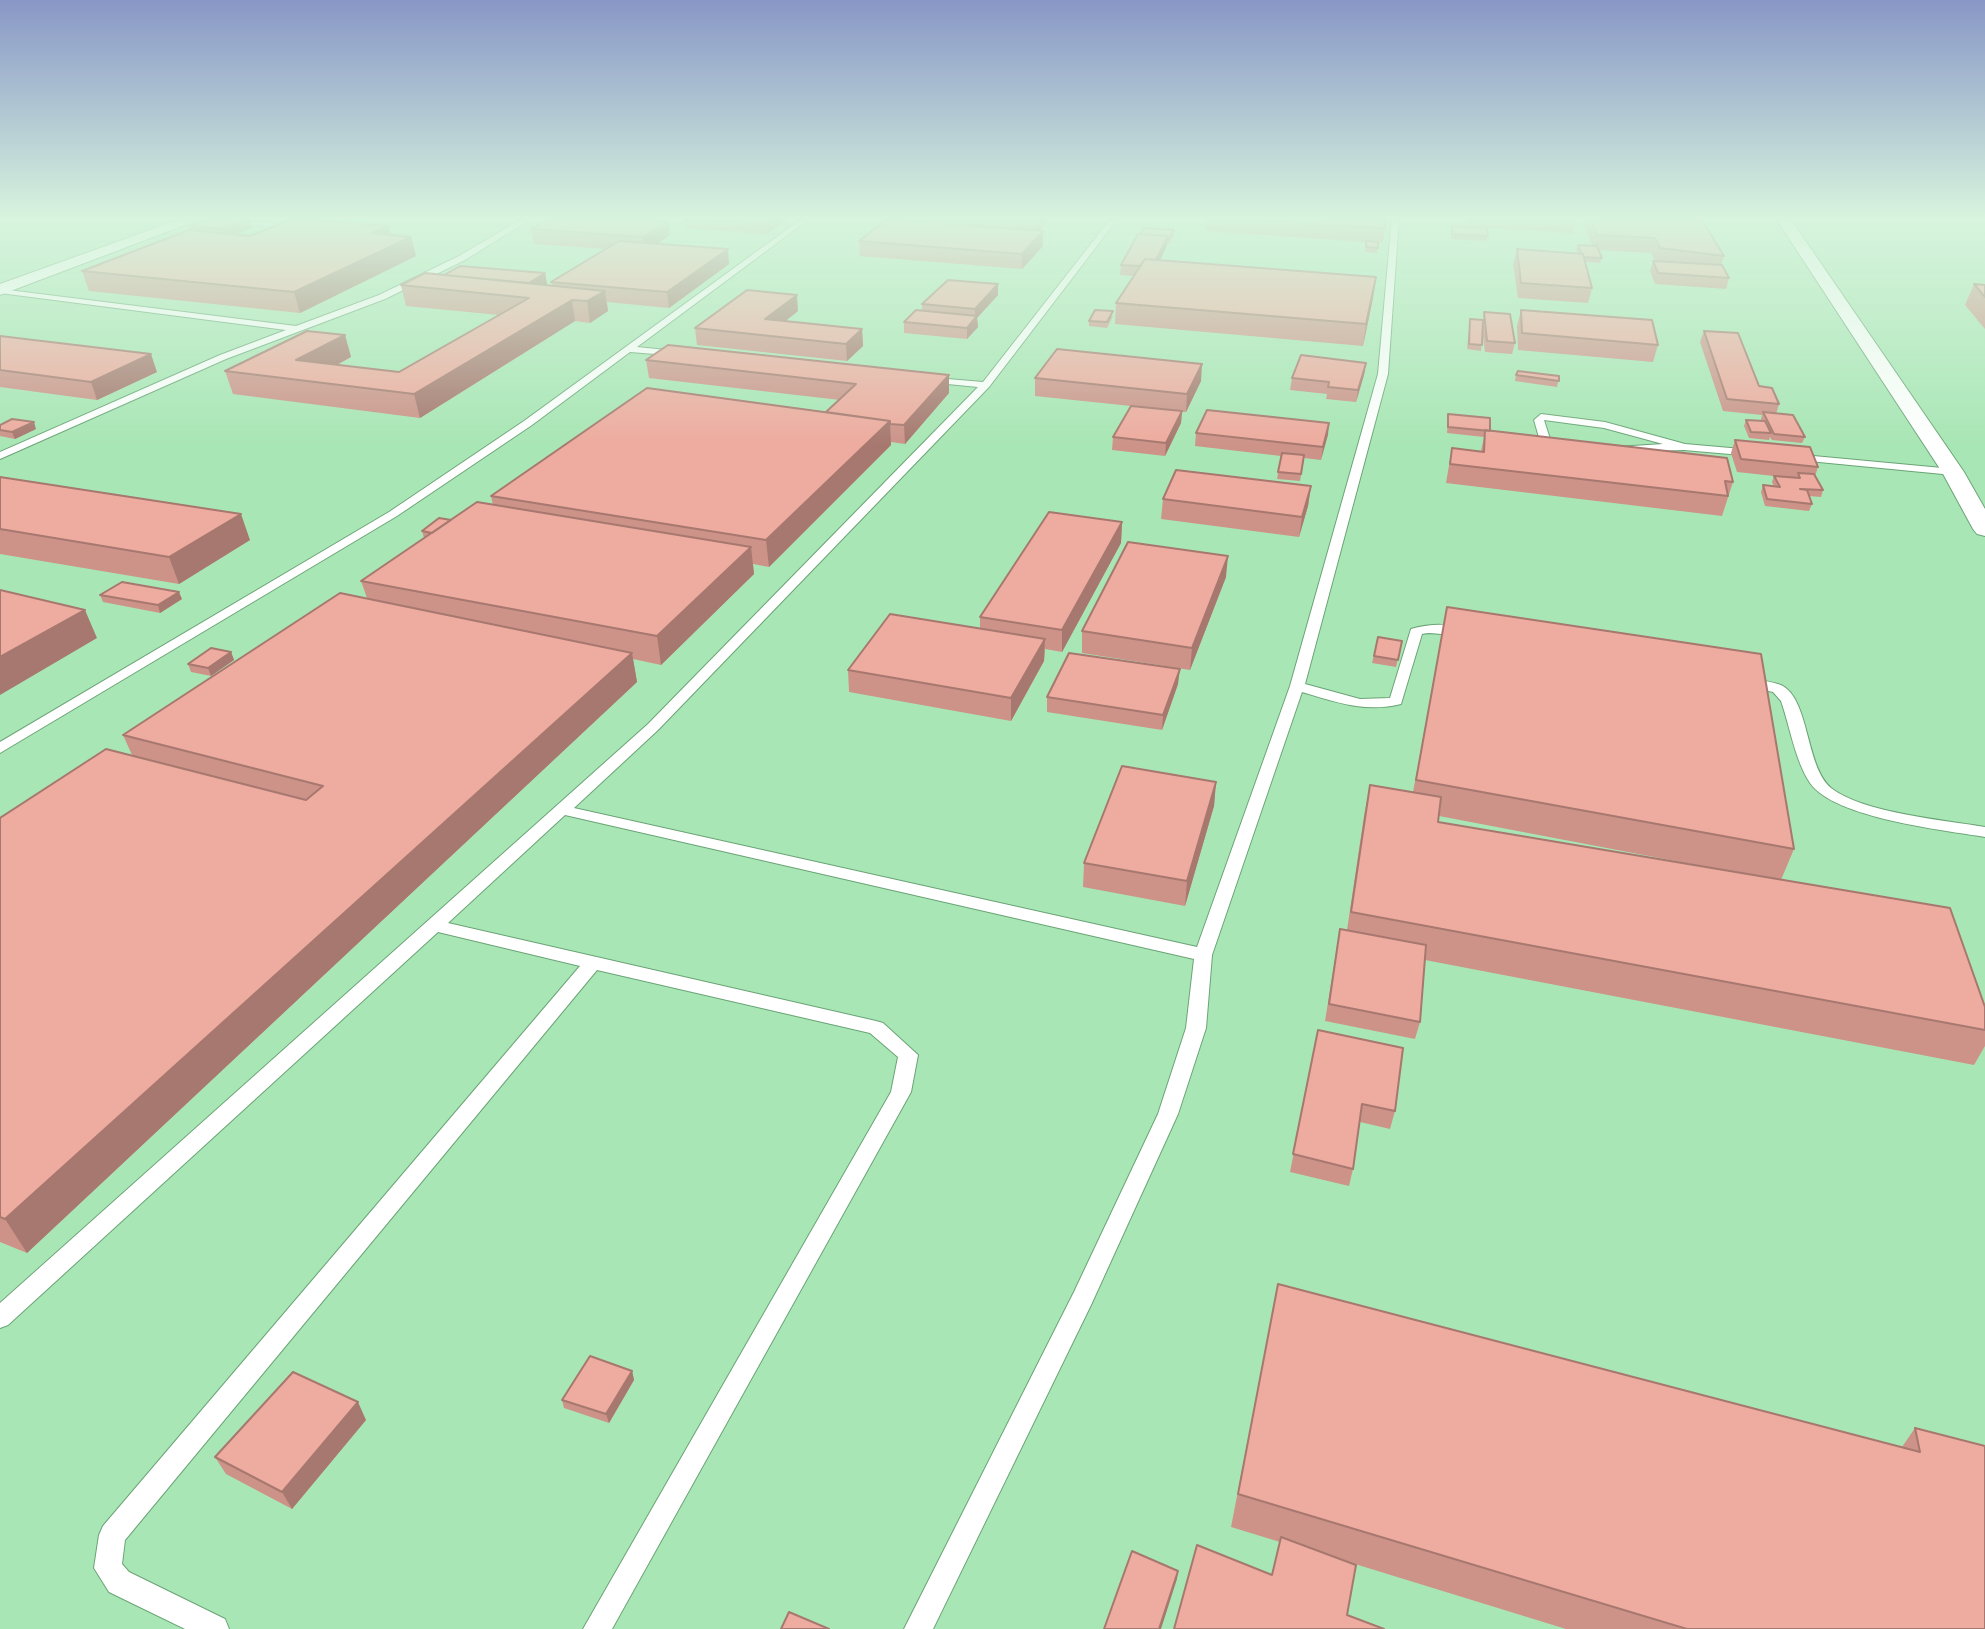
<!DOCTYPE html>
<style>
body{margin:0}
canvas{display:block;background:#a9e6b5}
</style>
<canvas width="1985" height="1629"></canvas>
<script>
const ctx = document.querySelector('canvas').getContext('2d');
ctx.lineJoin = 'round';
function trace(path, color, width, dash) {
  ctx.strokeStyle = color;
  ctx.lineWidth = width;
  ctx.lineCap = dash ? 'butt' : 'round';
  ctx.setLineDash(dash || []);
  ctx.stroke(path);
}
function fill(path, color) {
  ctx.fillStyle = color;
  ctx.fill(path, 'evenodd');
}
const lane = new Path2D(`
 M193,217l106,8 4,2 -4,2 -103,-9z
 M525,217h9l-69,43 -80,39 -159,60 -226,100v-7l220,-97 66,-25 -286,-37v-4l296,37 83,-31 80,-39z
 M804,217h8l-175,130 40,4 3,1v4l-50,-4 -98,73 -135,91 -397,237v-11l389,-230 135,-91z
 M1112,217h7l-130,170 -331,343 -84,78 623,139 93,-261 88,-312 14,-157h7l-11,157 -83,310 55,15 30,-1 21,-69c18,-5 42,-7 58,3 -13,9 -32,-2 -47,2l-21,70c-35,9 -66,-2 -99,-12l-90,263 -6,73 -28,86 -87,191 -158,324h-29l170,-337 84,-178 28,-86 8,-69 -629,-144 -117,108 428,98 7,2 35,32 -7,37 -299,537h-29l308,-537 7,-35 -28,-24 -273,-63 -472,570 -3,24 7,8 96,47 4,10h-44l-76,-37 -15,-24 5,-33 4,-9 477,-560 -142,-34 -430,393 -8,3v-25l648,-579 330,-337 -51,-5 -3,-1v-4l59,5z
 M1541,414l64,8 80,22 68,6 5,3 -5,3 -69,-6 -63,2 -5,-3 1,-2 46,-3 -59,-16 -60,-8 6,19 13,8 -5,3 -18,-9 -6,-21z
 M1792,454l161,15 5,3 -5,3 -165,-16v-4z
 M1745,678c11,2 26,3 36,7 29,14 24,81 50,103 32,25 113,32 154,39v10c-42,-7 -151,-19 -175,-54 -15,-23 -20,-56 -29,-82l-8,-9 -33,-7 -2,-3z`);
const street = new Path2D(`
 M186,217h20l-206,78v-11z
 M1775,217h14l175,255 21,37v27l-8,-2 -4,-5 -31,-57z`);
trace(lane, '#6aa476', 2);
trace(street, '#6aa476', 2);
fill(lane, '#fff');
fill(street, '#fff');
fill(new Path2D(`
 M215,217h29l8,11 -16,6 14,2 141,-1 20,2 5,19 -116,57 -211,-22 -7,-20 108,-41 -1,-4z
 M687,217h104l-7,5h-3v2l-14,10 -81,-6 -2,-9z
 M899,217h151v1l-11,13 4,15 -21,23 -162,-13 -1,-15 40,-21z
 M1206,217l179,11 -2,15 -5,-1 -1,11 -12,-1 1,-10 -161,-11z
 M1466,217h109l1,2 -3,14 -86,-5v13l-36,-2 1,-13 15,1z
 M1584,217h116l24,39 -3,9 8,13 -3,11 -71,-5 -5,-13 3,-10h2l-4,-8 -53,-3 4,8 -2,5 -15,-1 7,26 -4,15 -70,-5 -5,-34 4,-15 61,4 -2,-3 2,-5 14,1 -9,-25z
 M668,221l2,14 -13,9 72,20 -60,44 -62,-6 1,9 -18,12 -15,-2 -155,97 -187,-24 -8,-23 120,-36 6,22 -14,8 62,7 100,-57 -93,-9 -5,-21 43,-10 101,-2 2,11 -1,1h6l-1,-3 54,-33 -71,-5 -3,-15z
 M1174,230v5l-5,9h-2l-7,16 213,38 -10,48 -248,-22 1,-21 17,-27 -13,-1 1,-10z
 M998,284v11l-21,23 1,9 -11,12 -63,-6v-11l18,-11v-7z
 M1974,284l11,1v44l-20,-24z
 M1521,310l137,35 -5,17 -135,-12 -1,-24z
 M798,311l-13,10 77,8 1,17 -16,15 -150,-16 -2,-17z
 M1484,312l31,31 -3,11 -27,-2 -3,-23 -1,22 -14,-2 3,-30 13,1z
 M1113,316l-6,12 -18,-2v-5z
 M1704,331l55,55 20,18 -3,10 29,23 -3,6 -30,-3 -2,-3 -1,3 -20,-2 -5,-12 2,-6 16,1 -1,-2 1,-4 -39,-4 -23,-69z
 M0,336l157,36 -60,28 -97,-13z
 M646,360l303,33 -44,51 -14,-2v3l-122,122 -16,-3 1,10 -93,91 -28,-6 4,23 -610,571 -27,-11v-424l132,-63 -9,-20 244,-137 -6,-17 63,-43 -2,-7 71,-26 -2,-9 335,-84 14,-12 -191,-22z
 M1366,363l-2,12 -8,27 -30,-3 1,-5 -37,-4 2,-12z
 M1516,375l43,1 -2,11 -42,-6z
 M1035,378l166,3 -15,31h-4l-1,11 -16,33 -53,-6 1,-13 18,-31 -96,-10z
 M1448,414l42,17 243,51 -11,34 -276,-33 6,-35 29,3 3,-14 -37,-4z
 M1329,423l-8,37 -17,-2 -4,23 -23,-2 4,-23 -86,-10 1,-13z
 M0,425l36,4 -21,10 -15,-3z
 M1735,440l83,27 -3,9 8,14 -2,7 -12,-1 3,8 -3,7 -44,-5 -4,-14 2,-7 11,2 -2,-5 2,-6 -37,-4 -6,-19z
 M0,477l250,63 -71,44 -179,-30z
 M1311,486l-3,20 -9,31 -138,-18 2,-20z
 M1122,522l-1,21 -59,109 -17,-3 -1,12 -33,60 -162,-29 -1,-22 132,-41v-12z
 M1226,577l-36,93 -108,-17v-22z
 M100,595l82,4 -22,14 -57,-11z
 M1447,607l347,242 -13,31 204,127v39l-11,19 -549,-105 -5,62 -5,17 -90,-18 12,-75 10,-16 17,-114 6,-31 43,7zM1439,816l283,54 -284,-48z
 M1378,637l24,4 -6,26 -24,-4z
 M231,652l3,8 -23,16 -20,-4 -3,-8z
 M1178,684l-16,46 -115,-18v-15z
 M1216,782l-2,24 -29,100 -102,-19 1,-24z
 M1318,1030l77,81 -5,18 -30,-7 -7,47 -4,17 -59,-14z
 M1278,1284l624,163 13,-19 70,201h-419l-211,-65 -181,65 98,-54 8,-33 -49,-15z
 M632,1371l2,9 -25,43 -45,-15 -2,-8z
 M366,1420l-74,89 -66,-35 -11,-17z`), '#cd9389');
fill(new Path2D(`
 M236,217h8l1,3 5,-2 2,10 -28,11 -3,-10z
 M777,217h4v7l-14,10v-10z
 M1039,217h11v1l-14,16 1,-15z
 M668,221l2,14 -25,17 -2,-15z
 M389,226l4,19 -21,-12z
 M1043,231v15l-21,23v-15z
 M1168,236l-1,10 -15,31v-10z
 M411,237l5,19 -116,57 -6,-21z
 M728,249l1,15 -60,44 -2,-16z
 M545,273l2,11 -17,10 -2,-10z
 M1376,277l-3,21 -10,48 3,-22z
 M998,284v11l-21,23 1,9 -11,12v-11l8,-9v-10z
 M605,291l3,20 -18,12 -3,-22z
 M797,295l1,16 -31,25 -2,-17z
 M572,300l3,21 -155,97 -6,-24z
 M862,329l1,17 -16,15 -1,-17z
 M345,335l6,22 -45,24 -10,-21z
 M151,354l6,18 -60,28 -6,-18z
 M1366,363l-2,12 -8,27 2,-12z
 M1202,364l-1,17 -15,31 1,-18z
 M949,375v18l-44,51 -1,-19z
 M1182,411l-1,12 -16,33 1,-13z
 M890,421l1,24 -122,122 -3,-27z
 M34,422l2,7 -21,10 -3,-7z
 M1329,423l-1,12 -7,25 2,-13z
 M1311,486l-3,20 -9,31 3,-20z
 M241,514l9,26 -71,44 -10,-27z
 M1122,522l-1,21 -59,109v-22z
 M751,547l3,27 -93,91 -4,-29z
 M1228,556l-2,21 -36,93 2,-22z
 M179,592l3,7 -22,14 -2,-8z
 M85,610l12,28 -97,57v-38z
 M1045,639l-1,22 -33,60v-23z
 M231,652l3,8 -23,16 -3,-8z
 M632,653l5,29 -610,571 -22,-34z
 M1180,669l-2,15 -16,46 1,-15z
 M1216,782l-2,24 -29,100 2,-25z
 M632,1371l2,9 -25,43 -3,-9z
 M358,1402l8,18 -74,89 -10,-17z
 M1178,1571l-1,8 -16,50h-2z`), '#a7786f');
const building = new Path2D(`
 M215,217h22l13,1 -29,11 -32,-3z
 M554,217h55l59,4 -25,16 -112,-8z
 M687,217h90l-10,7 -83,-5z
 M1004,217h35l-2,2z
 M1206,217h180l-1,11z
 M1537,217h38l1,2z
 M1590,217h110l24,39 -64,-8 -5,-10 -58,-3z
 M294,218l95,8 -17,7 39,4 -117,55 -212,-21 107,-41 61,6z
 M887,219l156,12 -21,23 -163,-13z
 M1452,226l35,2 1,8 -36,-2z
 M1144,228l30,2 -5,9h-2l1,-3 -28,-2z
 M1138,234l30,2 -12,24 -11,-1 -5,7 -19,-1z
 M619,241l109,8 -61,43 -116,-10z
 M1366,241l12,1v6l-12,-1z
 M1578,245l19,1 5,12 -18,-1 -1,-3 -2,-1z
 M1517,249l66,5 9,34 -71,-5z
 M1145,259l231,18 -10,47 -250,-21z
 M1653,261l69,4 7,13 -71,-5z
 M460,266l85,7 -16,10 -85,-8z
 M425,273l180,18 -18,10 -15,-1 -158,94 -189,-23 82,-40 38,4 -49,25 103,12 130,-74 -128,-13z
 M948,280l50,4 -23,25 -53,-5z
 M1974,284l11,1v12z
 M747,290l50,5 -32,24 97,10 -16,15 -151,-16z
 M916,310l61,6 -10,12 -63,-6z
 M1095,310l18,1 -6,11 -18,-1z
 M1521,310l131,10 6,25 -136,-12z
 M1484,312l26,2 5,29 -28,-2z
 M1470,319l13,1 -1,25 -13,-1z
 M1704,331l34,2 21,53 13,2 7,16 -52,-5z
 M0,336l151,18 -60,28 -91,-12z
 M668,345l281,30 -45,50 -14,-1v-3l-64,-9 30,-28 -210,-24z
 M1057,349l145,15 -15,30 -152,-16z
 M1301,355l65,8 -8,27 -30,-3 1,-5 -37,-4z
 M1518,371l41,5v5l-43,-6z
 M647,388l243,33 -124,119 -275,-44z
 M1131,406l51,5 -16,32 -53,-6z
 M1207,410l122,13 -6,24 -127,-14z
 M1763,412l30,3 12,22 -31,-3z
 M1448,414l42,4v13l-42,-4z
 M12,419l22,3 -22,10 -12,-2v-5z
 M1746,420l19,1 6,12 -20,-1z
 M1485,430l242,28 6,24 -8,-1 3,15 -278,-32 2,-16 32,4z
 M1735,440l75,7 8,20 -77,-8z
 M1282,453l22,2 -3,19 -23,-2z
 M1176,470l135,16 -9,31 -139,-18z
 M1798,473l16,1 9,16 -23,-1 7,1 5,14 -45,-5 -4,-14 17,2 -6,-11 26,2z
 M0,477l241,37 -72,43 -169,-28z
 M477,502l274,45 -94,89 -296,-55z
 M1049,512l73,10 -60,108 -82,-13z
 M439,518l12,2 -19,13 -10,-2z
 M1128,542l100,14 -36,92 -110,-17z
 M122,582l57,10 -21,13 -58,-10z
 M0,590l85,20 -85,47z
 M340,593l292,60 -627,566 -5,-2v-399l106,-69 200,51 17,-14 -200,-51z
 M1447,607l314,47 33,195 -378,-69z
 M890,614l155,25 -34,59 -163,-28z
 M1378,637l24,4 -4,19 -24,-4z
 M211,648l20,4 -23,16 -20,-4z
 M1069,653l111,16 -17,46 -116,-18z
 M1122,766l94,16 -29,99 -103,-18z
 M1370,785l71,12 -3,25 512,86 35,99v23l-634,-118z
 M1340,929l86,16 -6,77 -91,-18z
 M1318,1030l85,18 -8,63 -33,-7 -9,65 -60,-15z
 M1278,1284l642,168 -5,-24 70,18v183h-298l-449,-135z
 M590,1356l42,15 -26,43 -44,-14z
 M293,1372l65,30 -76,90 -67,-35z
 M1281,1537l75,28 -9,50 37,14h-210l23,-84 75,30z
 M1132,1551l46,20 -19,58h-55z
 M789,1612l40,17h-48z`);
fill(building, '#eeab9f');
trace(building, '#a7786f', 2);
const sky = ctx.createLinearGradient(0, 0, 0, 445);
sky.addColorStop(0, '#8897c6');
sky.addColorStop(0.49, '#d8f4de');
sky.addColorStop(1, '#d8f4de00');
ctx.fillStyle = sky;
ctx.fillRect(0, 0, 1985, 445);
</script>
